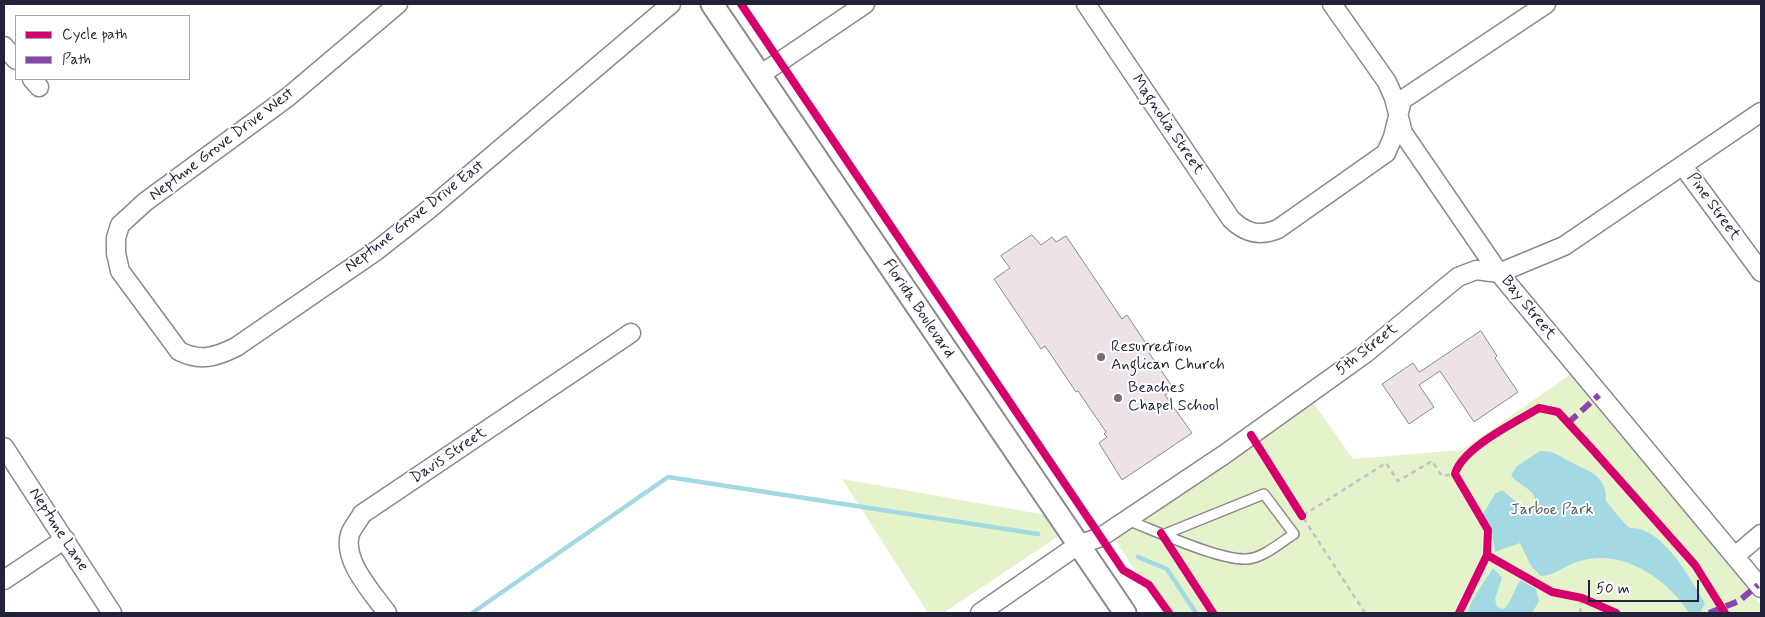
<!DOCTYPE html>
<style>
body{margin:0}
#map{position:relative;width:1765px;height:617px;overflow:hidden;background:#fff;font-family:Mynerve,sans-serif}
canvas{display:block}
.frame{position:absolute;inset:0;border:5px solid #22223b;pointer-events:none}
.legend{position:absolute;left:15px;top:15px;width:175px;height:65px;box-sizing:border-box;background:#fff;border:1px solid #a7a7b1;margin:0;padding:6px 9px;list-style:none;font-size:15px;color:#22223b}
.legend li{display:flex;align-items:center;gap:10px;height:25px}
.legend b{width:25px;border:1px solid #a7a7b1}
.scale{position:absolute;left:1588px;top:580px;width:111px;height:22px;box-sizing:border-box;border:2px solid #22223b;border-top:0;padding-left:6px;font-size:15px;line-height:18px;white-space:nowrap;color:#22223b;-webkit-text-stroke:4px #fff;paint-order:stroke}
</style>
<div id="map">
<canvas width="1765" height="617"></canvas>
<div class="frame"></div>
<ul class="legend">
<li><b style="height:6px;background:#d6006c"></b>Cycle path</li>
<li><b style="height:6px;background:#8e44ad"></b>Path</li>
</ul>
<div class="scale">50 m</div>
</div>
<script>
const ctx = document.querySelector('canvas').getContext('2d');
ctx.lineJoin = 'round';
function fill(path, color) {
  ctx.fillStyle = color;
  ctx.fill(path, 'evenodd');
}
function trace(path, color, width, dash) {
  ctx.strokeStyle = color;
  ctx.lineWidth = width;
  ctx.lineCap = dash ? 'butt' : 'round';
  ctx.setLineDash(dash || []);
  ctx.stroke(path);
}
function write(font, color, halo, rows, align = 'center') {
  ctx.font = font + ' Mynerve,sans-serif';
  ctx.lineWidth = 4;
  ctx.setLineDash([]);
  ctx.textBaseline = 'middle';
  ctx.strokeStyle = halo;
  ctx.fillStyle = color;
  for (const [text, x, y, turn = 0] of rows) {
    ctx.save();
    ctx.translate(x, y);
    ctx.rotate((+turn || 0) * Math.PI / 180);
    ctx.textAlign = isNaN(turn) ? turn : align;
    if (halo) ctx.strokeText(text, 0, 0);
    ctx.fillText(text, 0, 0);
    ctx.restore();
  }
}
fill(new Path2D(`
 M1571,374l190,231v8h-597l-49,-73 198,-138 40,57 109,-9z
 M842,479l204,36 13,21 -116,77h-15z`), '#e4f3cb');
fill(new Path2D(`
 M1540,451c15,0 17,4 29,10 19,11 38,13 37,40 8,9 15,20 24,27 32,-2 60,50 75,75l-5,10h-11c-22,-35 -67,-65 -109,-52 -15,4 -26,15 -39,15l-10,-10 -11,-23 -25,9 -3,-23 -10,-13 13,-22 7,-4 24,20 9,-2c4,-20 -15,-20 -24,-33l6,-9z
 M1493,568l9,10 -7,21 2,8 7,2c8,-8 10,-19 16,-29l16,9 3,12 -7,12h-65c7,-18 16,-29 26,-45z`), '#a2d9e2');
trace(new Path2D(`
 M1138,557l29,12 29,44
 M472,613l196,-136 370,57`), '#a2d9e2', 4.5);
const building = new Path2D(`
 M1032,235l9,10 11,-8 4,5 10,-6 56,83 5,-4 20,30 -2,2 29,42 -9,6 27,38 -70,47 -23,-37 8,-6 -3,-3 2,-2 -28,-41 -2,1 -31,-46 -4,3 -47,-70 16,-11 -9,-12z
 M1481,331l16,25 -2,2 23,34 -44,30 -34,-51 -21,14 15,22 -25,17 -27,-40 31,-21 6,9z`);
fill(building, '#ece2e7');
trace(building, '#8a8a8f', 1);
const service = new Path2D(`
 M1127,520c29,11 91,40 119,39 16,0 35,-17 48,-25l-30,-40 -99,40`);
const minor = new Path2D(`
 M398,4l-110,93 -143,105 -25,23 -4,13v15l4,18 59,80c21,11 37,6 57,-4l140,-96 51,-40 244,-207
 M1086,4l145,215c14,14 28,18 47,10l108,-76 7,-16 9,-37 144,-96
 M1332,4l55,78 7,16 9,35 96,140 262,315
 M4,46l12,14
 M760,75l105,-71
 M32,79l7,8
 M1683,166l78,106
 M4,447l108,166
 M1735,556l26,-22
 M4,580l61,-41
 M387,613c-14,-20 -45,-52 -37,-79 2,-6 9,-14 12,-20l269,-181
 M980,613l98,-68 23,-8 124,-83 141,-101 92,-76 18,-7 23,3 65,-27 197,-134`);
const tertiary = new Path2D(`
 M712,4l413,609`);
trace(service, '#8a8a8f', 12);
trace(minor, '#8a8a8f', 21);
trace(tertiary, '#8a8a8f', 25);
trace(new Path2D(`
 M1365,613l-63,-97 84,-53 12,18 34,-20 10,15 13,-2
 M1580,613l2,-15`), '#c2c2c4', 2.5, [5, 4]);
trace(service, '#fff', 9);
trace(minor, '#fff', 18);
trace(tertiary, '#fff', 21);
trace(new Path2D(`
 M1568,423l31,-28
 M1709,613l30,-12 19,-16`), '#8e44ad', 6, [12, 6]);
trace(new Path2D(`
 M741,4l382,566 26,15 20,28
 M1251,435l51,81
 M1161,533l52,80
 M1487,555l65,37 30,6 34,15
 M1459,613l28,-58 1,-25 -33,-56c7,-26 61,-52 84,-66l19,4 35,38 102,115 30,48`), '#d6006c', 8);
for (const [x, y, r, color] of [
 [1101,357,5,"#6f6f80"],
 [1118,398,5,"#6f6f80"]
]) {
  const dot = new Path2D();
  dot.arc(x, y, r, 0, 2 * Math.PI);
  ctx.fillStyle = color;
  ctx.fill(dot);
  trace(dot, '#fff', 2);
}
write('16px', '#22223b', '#fff', [
 ["Magnolia Street",1167,125,56],
 ["Neptune Grove Drive West",222,145,-37],
 ["Pine Street",1713,207,54],
 ["Neptune Grove Drive East",415,217,-38],
 ["Bay Street",1528,308,51],
 ["Florida Boulevard",918,309,56],
 ["5th Street",1367,350,-38],
 ["Davis Street",449,456,-34],
 ["Neptune Lane",58,530,57]
]);
write('16px', '#22223b', '#fff', [
 ["Resurrection",1111,348],
 ["Anglican Church",1111,366],
 ["Beaches",1128,389],
 ["Chapel School",1128,407]
], 'left');
write('16px', '#555e5a', '#fff', [
 ["Jarboe Park",1552,511]
]);
</script>
